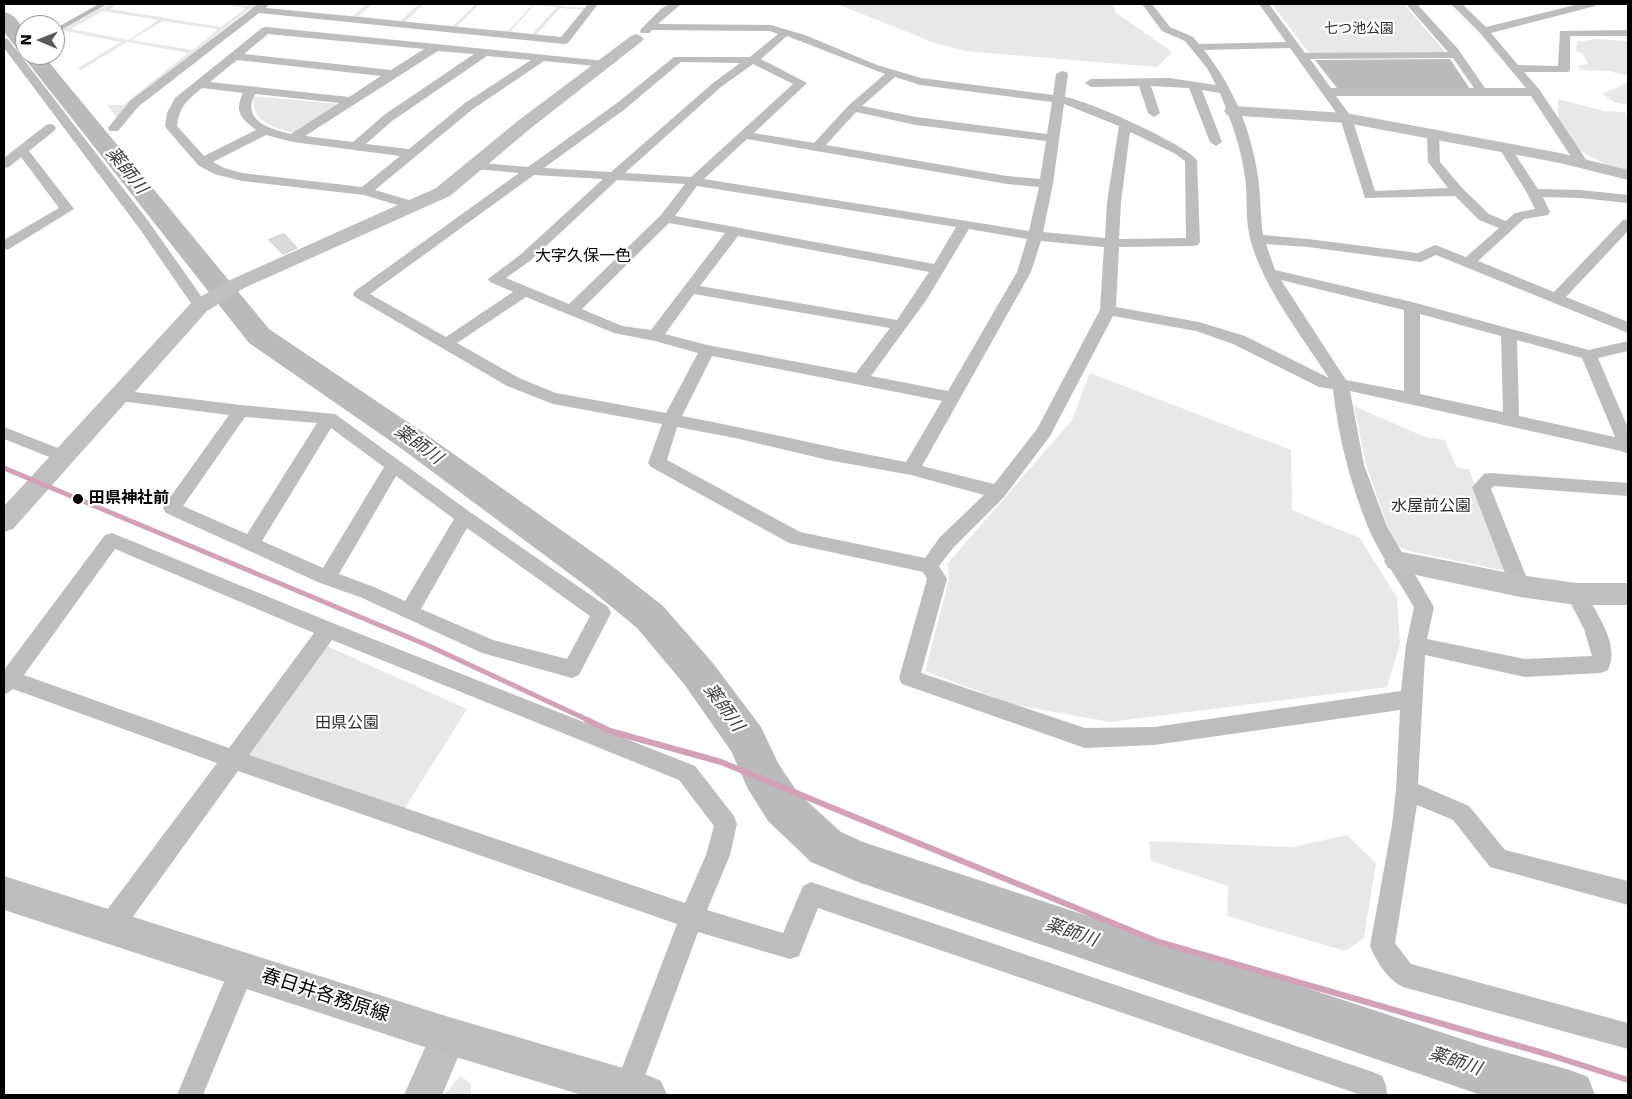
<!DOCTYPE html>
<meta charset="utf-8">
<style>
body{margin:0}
#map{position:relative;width:1632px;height:1099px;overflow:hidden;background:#fff;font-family:"DejaVu Sans",sans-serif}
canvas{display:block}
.frame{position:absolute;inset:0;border:5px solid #000;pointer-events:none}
.north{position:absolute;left:15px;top:15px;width:50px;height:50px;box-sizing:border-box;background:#fff;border:1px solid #999;border-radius:50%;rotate:271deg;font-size:14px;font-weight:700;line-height:20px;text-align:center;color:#000}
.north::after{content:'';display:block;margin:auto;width:18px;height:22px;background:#595959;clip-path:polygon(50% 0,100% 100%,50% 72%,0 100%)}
</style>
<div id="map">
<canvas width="1632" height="1099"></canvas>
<div class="frame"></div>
<div class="north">N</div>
</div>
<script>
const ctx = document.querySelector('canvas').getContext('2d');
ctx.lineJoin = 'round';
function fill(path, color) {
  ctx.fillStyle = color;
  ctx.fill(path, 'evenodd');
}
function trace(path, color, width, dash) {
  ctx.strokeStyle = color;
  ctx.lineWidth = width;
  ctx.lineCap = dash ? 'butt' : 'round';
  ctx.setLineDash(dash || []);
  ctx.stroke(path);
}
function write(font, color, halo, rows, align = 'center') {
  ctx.font = font + ' "DejaVu Sans","Noto Sans JP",sans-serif';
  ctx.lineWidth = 4.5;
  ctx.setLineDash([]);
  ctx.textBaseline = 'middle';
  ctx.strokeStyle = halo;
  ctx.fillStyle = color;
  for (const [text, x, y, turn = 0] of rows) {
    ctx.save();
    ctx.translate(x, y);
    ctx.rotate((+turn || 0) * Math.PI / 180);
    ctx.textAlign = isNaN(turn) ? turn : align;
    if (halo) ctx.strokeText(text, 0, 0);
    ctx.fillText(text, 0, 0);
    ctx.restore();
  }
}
fill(new Path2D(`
 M109,4h9l-8,5 111,18 25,-19 -25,-4 26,2 3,-2h19l-4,4 87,8 15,-12h6l-15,12 42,5 19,-17h4l-18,18 48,4 23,-22h3l-22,23 47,4 6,-2 23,-25 25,1 4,-1 -2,2 26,2 3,-4h4l-29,37 -315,-32 -90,71 -42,38 -10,-13h16l65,-52 -61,-11 -46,28 -3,-2 43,-26 -56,-11 -10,5v-3zM534,5l23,2 -25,27 -19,-2 -1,-2zM560,8l24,2 -22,27 -26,-2zM103,11l55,9 -29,20 -58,-11zM163,21l54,8v1l-24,20 -62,-10z
 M824,4h290l1,8 57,40 -15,15 -192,-16 -30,-8 -93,-37z
 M1272,4h132l42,49 -136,1z
 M1596,39l32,2v35l-18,-5 -30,-1 -2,-4 10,-2 -5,-10 -7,-3 1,-9z
 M1628,82v23l-14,-3 -12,-8z
 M254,96l85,8 -46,29c-19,-5 -43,-12 -39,-37z
 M1558,99l46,12 21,1 3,12v46l-13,-1 -35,-18 -22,-32z
 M1090,373l201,77 1,60 68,28 37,60 3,46 -13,43 -277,35 -95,-17 -90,-34 24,-92 -1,-16 124,-143z
 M1354,406l71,31 20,3 12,28 12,1 37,99 -2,2 -8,-1 -87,-18 -11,-5 -7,-9 -25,-72z
 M327,646l140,63 -64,102 -156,-57z
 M1347,835l29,28 -12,75 -19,13 -118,-35 1,-30 -77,-25 -2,-20 144,6z
 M460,1076l11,8v11h-27z`), '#e8e8e8');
fill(new Path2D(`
 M1450,59l20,30 -133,-1 -22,-28z`), '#bababa');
trace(new Path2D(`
 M55,31l48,-27`), '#bababa', 4);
fill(new Path2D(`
 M4,12c20,5 21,26 21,43h18l226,274 155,104 188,133 51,40 49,56 49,65 17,36 20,30 43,39 22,10 620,204 87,24 18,7 7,18h-114l-623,-213 -47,-20 -43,-41 -20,-32 -17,-38 -47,-67 -47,-56 -51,-42 -184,-137 -153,-106 -224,-284 -4,-4 3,-3 -6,-2 -14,-18z`), '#bababa');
const building = new Path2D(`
 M284,234l13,14 -14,6 -14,-14z`);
fill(building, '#dbdbdb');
trace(building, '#c3c3c3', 1);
fill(new Path2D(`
 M258,4h11l-3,4 295,29 27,-33h10l-30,39 -4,1 -305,-31 -121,94 -20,24h-8l-2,-3 22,-27z
 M669,4h12l-23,20 113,1 34,10 72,30 44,13 132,17 3,-21 6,-3 4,1 2,2 -3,23c22,3 120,47 132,63l3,82 -2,3 -5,1 -74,1 -3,60 83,15 46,14 84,42c-26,-40 -68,-94 -79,-140 -5,-20 -2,-40 -5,-61 -4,-30 -14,-56 -25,-84l-18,-3 20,52 -6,4 -6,-4 -21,-54 -38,-2 9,27 -6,4 -6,-4 -9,-27 -48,1 -6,-4 6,-4 78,-1 47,7 -9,-17 -22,-27 -23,-10 -20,-27h10l18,23 23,10 6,7 87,-2 -27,-38h10l36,49 143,-1 -42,-48h11l41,45 27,39h41l-46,-55 -29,-29h11l24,23 93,-23h17l-1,2 -104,27 27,32 40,1 2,-35 68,-1v6h-58v34l-2,2h-44l15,17 50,75 -6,4 -5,-1 -47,-71h-195l16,22 23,73 73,-3 -20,-26 -1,-28 6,-4 6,4 1,28 23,27 26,25 17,7 9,-8 20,-4 -8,-16 -28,-45 6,-4 4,1 29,44 42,1 48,5v8l-48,-5 -37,-1 7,15 -2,3 -24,4 -46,42 76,31 69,-72 5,-1v12l-62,66 62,25v11l-192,-78 -15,7 -113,-15 -42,-3 9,26 137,32 177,48 39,-9v10l-30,7 30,70v26l-7,-3 -271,-60 14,74 23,62 47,80 -7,32 98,20 67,-3 -8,-27 -18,-35 3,-5 7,-3 7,3c12,22 38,55 25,81l-7,3 -76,4 -100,-22 -7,129 51,22 36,44 123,31v24l-138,-38 -37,-47 -36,-15 -22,138 16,21 217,59v26l-225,-62c-15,-7 -27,-26 -33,-41l22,-121 4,-35 4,-80 -246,35 -69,3 -183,-64 -3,-6 28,-99 -4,-7 -134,-29 -138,-76 -3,-4 14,-39 -109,-20 -46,-18 -152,-89 -2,-3 2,-3 164,-118 -44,-4 -6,-4 1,-3 58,5 89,-64 57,-46h76l28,-23 -8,-3 -118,-1 -3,3h-8l-1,-2 1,-2 20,-20zM787,36l98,38 -36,31 -35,38 -60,-10 53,-50 -46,-24zM1290,48l50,70 25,80 90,-2 24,24 20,8 -33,29 -31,-12 -17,8 -110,-14 -45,-4c-3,-19 -2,-38 -5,-58 -6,-45 -25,-91 -54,-127zM1453,58l21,30h-143l-21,-29zM681,62l59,1 -27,20 -102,89 -67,-4 81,-59zM753,64l40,20 -102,93 -66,-4 96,-86zM895,77l25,8 132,17 -5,32 -131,-17 -54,-11zM1064,104l55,22 -12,76 -2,36 -62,-6 10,-48zM856,112l60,13 130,16 -6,38 -33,-3 -181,-31zM1130,132l44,21 11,8 1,77 -67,1 2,-37zM747,139l260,45 32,3 -10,44 -325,-52zM534,175l69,4 -83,76 -32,24 2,3 23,10 -67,45 -76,-43zM617,180l68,4 -24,31 -92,89 -63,-26 24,-17zM697,186l259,41 -22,37 -259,-48zM669,223l56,10 -74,97 -29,-4 -40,-17zM969,229l58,10 -10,33 -69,119 -77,-15 56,-77zM738,236l191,36 -32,48 -197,-34zM1041,241l63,6 -4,63 -63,119 -43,55 -72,-18 109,-194zM1281,280l123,30v81l-58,-11zM694,294l196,34 -34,45 -149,-28 -42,-11zM526,297l88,36 41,8 43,12 -32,60 -110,-20 -37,-15 -62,-35zM1420,314l81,22 2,76 -83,-18zM1113,316l83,15 37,13 86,43 14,2c5,47 17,94 35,138 12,28 31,54 46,80l-8,38 -5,46 -247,36 -69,1 -164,-55 26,-94 -8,-13 15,-19 50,-50 46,-61zM1517,340l65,18 33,79 -96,-21zM712,356l230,45 -36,61c-75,-14 -149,-32 -224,-46zM677,427l58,11 93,22 83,15 73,20 -44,42 -15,21 -125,-26 -133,-72z
 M266,27l339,34 6,3 -6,3 -61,-6 -71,48 -98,81 44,13 2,3 -7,4 -50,-15 -122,-14 -28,-7 -16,-9 -31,-36 -2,-3 2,-13 8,-15 87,-70zM268,34l156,15 -33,21 -147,-16zM438,51l36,3 -90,61 -31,27 -48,-6zM487,56l44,4 -66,43 -56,46 -43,-5 26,-23zM237,60l144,16 -32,21 -139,-15zM202,88l41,5c-9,19 -2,25 13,37l-52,26 -27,-30c3,-21 10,-25 25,-38zM255,94l84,9 -48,31c-21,-5 -50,-13 -36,-40zM266,135l27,7 107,14 -38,31 -120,-14 -18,-5 -11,-6z
 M4,38l4,1 141,183 59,84 -3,3h-10l-56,-81 -135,-180z
 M50,124l4,1 2,3 -2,3 -25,20 45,58 -65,40 -5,1v-10l55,-32 -38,-51 -12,10 -5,1v-10l42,-33z
 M118,390l123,15 94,9 135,98 138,95 3,6 -32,62 -7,3 -90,-25 -122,-56 -40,-14 -154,-70 -3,-5 3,-5 63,-88 -117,-15 -2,-4 2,-4zM245,417l72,6 -70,111 -64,-28zM331,428l53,39 -61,101 -61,-27zM396,476l58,43 -49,82 -31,-14 -35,-13zM467,528l123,88 -23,43 -74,-19 -72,-31z
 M4,427l64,25 3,4 -3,4 -6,2 -58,-23z
 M1490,473l138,10v13l-134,-10 -3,3 39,97 -3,5 -7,3 -7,-3 -3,-5 -38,-99 12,-13z
 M112,533l223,91 360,142 39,50 3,8 -7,31 -23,55 76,23 20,-47 8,-4 562,190 9,4 4,9 1,10h-26l-543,-187 -19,48 -9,3 -92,-27 -60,163h-22l-2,-6 63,-165 -439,-153 -119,165 -9,3 -9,-3 -3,-9 3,-9 116,-155 -204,-74 -9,6v-25l101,-135zM115,549l199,84 -85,115 -205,-73zM332,640l347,140 35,46 -8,29 -21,48 -436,-148z
 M242,956l9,4 4,9 -52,126h-26l56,-135z`), '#bdbdbd');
fill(new Path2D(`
 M636,34l5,2 3,3 -3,3 -110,86 -81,68 -206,92 -37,23 -194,218 -9,3v-26l189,-205 37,-21 206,-92 83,-68 112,-84z
 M1233,106l113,7 214,40 68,17v10l-68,-17 -214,-40 -119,-8 -3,-4 3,-4z
 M1397,551l123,24 56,8h52v22h-52l-56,-8 -123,-26 -9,-3 -4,-7 4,-7z
 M449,1018l13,5 5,13 -25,59h-38l32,-72z`), '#bfbfbf');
fill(new Path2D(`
 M4,876l445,141 198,58 14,6 6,14h-85l-133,-40 -445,-145z`), '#bdbdbd');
trace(new Path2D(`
 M4,468l423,177 163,76`), '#d2a1b7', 5);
trace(new Path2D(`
 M587,720l23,11 111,31 438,180 391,113 78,25`), '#d2a1b7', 6);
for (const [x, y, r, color] of [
 [78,499,6,"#000"]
]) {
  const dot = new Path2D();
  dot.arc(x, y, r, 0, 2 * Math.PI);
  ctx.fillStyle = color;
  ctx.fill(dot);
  trace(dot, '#fff', 2);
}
write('14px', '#2c2c2c', '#fff', [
 ["七つ池公園",1359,29]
]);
write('16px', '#000', '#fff', [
 ["大字久保一色",583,257]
]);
write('bold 16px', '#000', '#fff', [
 ["田県神社前",89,499]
], 'left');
write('16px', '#2c2c2c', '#fff', [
 ["水屋前公園",1431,507],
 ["田県公園",347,724]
]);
write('italic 18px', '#3d3d3d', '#fff', [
 ["薬師川",126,171,51],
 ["薬師川",418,445,36],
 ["薬師川",723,708,54],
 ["薬師川",1071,933,19],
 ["薬師川",1455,1062,18]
]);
write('19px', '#000', '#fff', [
 ["春日井各務原線",325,996,18]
]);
</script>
